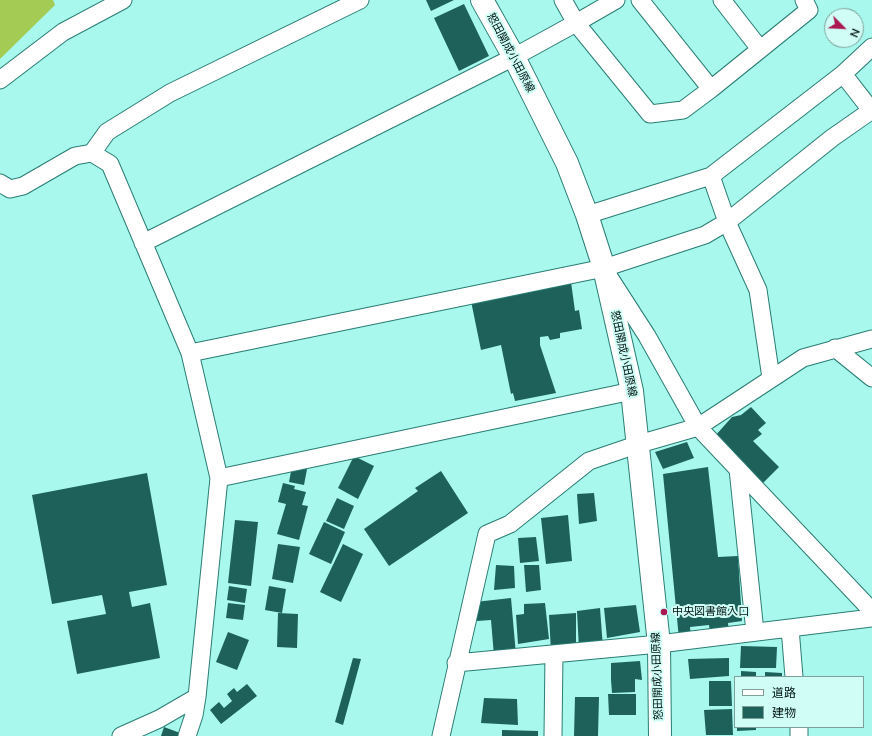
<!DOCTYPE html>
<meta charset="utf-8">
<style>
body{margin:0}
#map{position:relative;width:872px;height:736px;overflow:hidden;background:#a8f8ed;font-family:"Nunito Sans","Noto Sans JP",sans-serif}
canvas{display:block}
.legend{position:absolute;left:734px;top:676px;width:130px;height:52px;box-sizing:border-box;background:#d0fef7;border:1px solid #7da09b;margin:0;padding:5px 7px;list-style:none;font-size:12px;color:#001411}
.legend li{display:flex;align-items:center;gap:8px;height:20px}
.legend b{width:20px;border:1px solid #7da09b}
.north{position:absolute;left:824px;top:8px;width:40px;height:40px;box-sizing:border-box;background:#d0fef7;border:1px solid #7da09b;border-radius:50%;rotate:114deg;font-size:11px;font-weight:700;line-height:16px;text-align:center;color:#001411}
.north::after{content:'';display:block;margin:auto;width:14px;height:18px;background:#aa1851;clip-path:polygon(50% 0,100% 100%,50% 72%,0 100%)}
</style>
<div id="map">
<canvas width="872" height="736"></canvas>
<ul class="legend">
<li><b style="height:5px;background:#fff"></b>道路</li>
<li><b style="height:11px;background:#1d615a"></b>建物</li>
</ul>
<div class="north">N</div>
</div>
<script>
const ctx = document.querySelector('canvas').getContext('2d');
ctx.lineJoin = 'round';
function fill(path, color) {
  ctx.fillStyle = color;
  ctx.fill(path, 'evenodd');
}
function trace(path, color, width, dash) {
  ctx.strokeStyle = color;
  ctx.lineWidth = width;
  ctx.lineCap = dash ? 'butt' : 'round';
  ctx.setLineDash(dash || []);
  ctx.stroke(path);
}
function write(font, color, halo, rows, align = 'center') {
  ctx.font = font + ' "Nunito Sans","Noto Sans JP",sans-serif';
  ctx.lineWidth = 4;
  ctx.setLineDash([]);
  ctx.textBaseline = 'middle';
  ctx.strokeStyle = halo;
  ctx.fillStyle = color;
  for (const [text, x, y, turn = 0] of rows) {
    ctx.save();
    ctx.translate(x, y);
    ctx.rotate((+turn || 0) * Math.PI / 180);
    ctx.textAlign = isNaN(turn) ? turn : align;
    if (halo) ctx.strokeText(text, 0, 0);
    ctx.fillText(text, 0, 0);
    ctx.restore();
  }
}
fill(new Path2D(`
 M0,0h53l2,5 -55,54z`), '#a4cb54');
fill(new Path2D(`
 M426,0h28l-23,11z
 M464,4l25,52 -30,15 -25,-53z
 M571,282l4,29 4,-1 3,19 -22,4v5l-10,2 -2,-4 -8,1v8l16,48 -41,8 -2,-8 -2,1 -10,-49 -20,5 -10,-49z
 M751,407l15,16 -8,7 4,4 -9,7 26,26 -17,17 -47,-48 17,-19 9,-2z
 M687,442l7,16 -31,11 -8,-17z
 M354,456l20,10 -16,33 -20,-11z
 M292,466l15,3 -3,16 -15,-3z
 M708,467l10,90 20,-1 4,65 -14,2 1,8 -19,3 -1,-9 -19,2 1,10 -12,2 -16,-165z
 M441,471l27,42 -79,53 -25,-37 54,-38 -3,-3z
 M147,473l20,112 -38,7 3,15 18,-4 10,55 -83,16 -10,-53 39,-7 -4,-19 -50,9 -20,-109z
 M283,483l12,3 -1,3 12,3 -4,13 6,1 -9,34 -22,-6 9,-30 -8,-2z
 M594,493l3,28 -18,3 -2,-30z
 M337,498l17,8 -10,23 -18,-8z
 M568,515l4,46 -26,3 -5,-46z
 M235,520l23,2 -7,64 -23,-3z
 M324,522l21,10 -14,32 -22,-10z
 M536,537l3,24 -19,2 -2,-25z
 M278,544l22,3 -7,36 -21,-4z
 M343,544l20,10 -22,48 -21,-10z
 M496,565l18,1 1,22 -21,2z
 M524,565h15l2,25 -15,2z
 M229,586l18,3 -2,14 -18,-3z
 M269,586l17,3 -4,24 -17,-3z
 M511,598l5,57 -22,1 -3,-36 -14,1 -2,-19z
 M228,603l17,2 -2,15 -17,-2z
 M545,603l4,36 -31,5 -2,-29 8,-1v-10z
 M636,605l4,27 -33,6 -3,-30z
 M600,608l3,40 -24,1 -2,-38z
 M278,613l20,1 -1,34 -20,-1z
 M576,613v38l-25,1 -2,-37z
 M228,632l21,8 -12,30 -21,-8z
 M741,646l36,1 -1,21h-36z
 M353,658l8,1 -18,66 -8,-3z
 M729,658v18l-39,3 -2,-20z
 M640,661l2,19 -7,-1v13l-23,1 -1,-13v-17z
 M741,671l15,1v5h-15z
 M765,672l17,1v4h-17z
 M709,681h22l1,25h-23z
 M247,684l10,12 -36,28 -11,-14 9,-8 5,6 8,-7 -5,-7 7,-6 3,4z
 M608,694h28v21h-27z
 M575,697h24l-1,39h-24z
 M484,698l33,1 1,26 -37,-2z
 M732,709l1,26h-27l-2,-25z
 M164,727l19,7 -1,2h-21z
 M737,727h19v3l-19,1z
 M502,730l36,1v5h-36z`), '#1d615a');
const minor = new Path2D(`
 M616,0l-40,23 74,91 33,-4 28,-21 98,-79 -5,-10
 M640,0l71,89
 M722,0l38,49
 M843,74l28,36
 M0,80l63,-48 60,-32
 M92,153l15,-21 63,-39 190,-93
 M711,176l16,46 31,68 13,88
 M0,183l10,6 13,-3 52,-30 17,-3 18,11 80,189 29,125 -22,219 -38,22 -38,17
 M587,215l124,-39 132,-102 29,-27
 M143,243l371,-186 62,-34 -13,-23
 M609,277l38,59 51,91 174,184
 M835,348l37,30
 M190,353l414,-85 101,-33 22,-13 105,-84 40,-28
 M738,469l17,163
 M219,478l413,-87
 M790,628l4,49
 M456,663l203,-19 213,-26
 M799,727v9
 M187,736l7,-21 3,-18
 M441,736l46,-202 23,-10 79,-63 50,-17 59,-17 105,-69 69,-19
 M553,736l1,-82`);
const secondary = new Path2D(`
 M482,0l32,57 53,106 20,52 17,53 28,123 27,253 1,92`);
trace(minor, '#2a7d74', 19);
trace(secondary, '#2a7d74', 24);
trace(minor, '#fff', 17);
trace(secondary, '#fff', 22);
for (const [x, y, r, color] of [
 [664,612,4,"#aa1851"]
]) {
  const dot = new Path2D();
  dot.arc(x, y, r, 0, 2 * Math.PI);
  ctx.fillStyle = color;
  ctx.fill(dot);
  trace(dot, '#d0fef7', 1.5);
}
write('11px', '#001411', '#d0fef7', [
 ["怒田開成小田原線",510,53,62],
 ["怒田開成小田原線",623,354,78],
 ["怒田開成小田原線",658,676,-92]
]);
write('11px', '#001411', '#d0fef7', [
 ["中央図書館入口",672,612]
], 'left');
</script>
